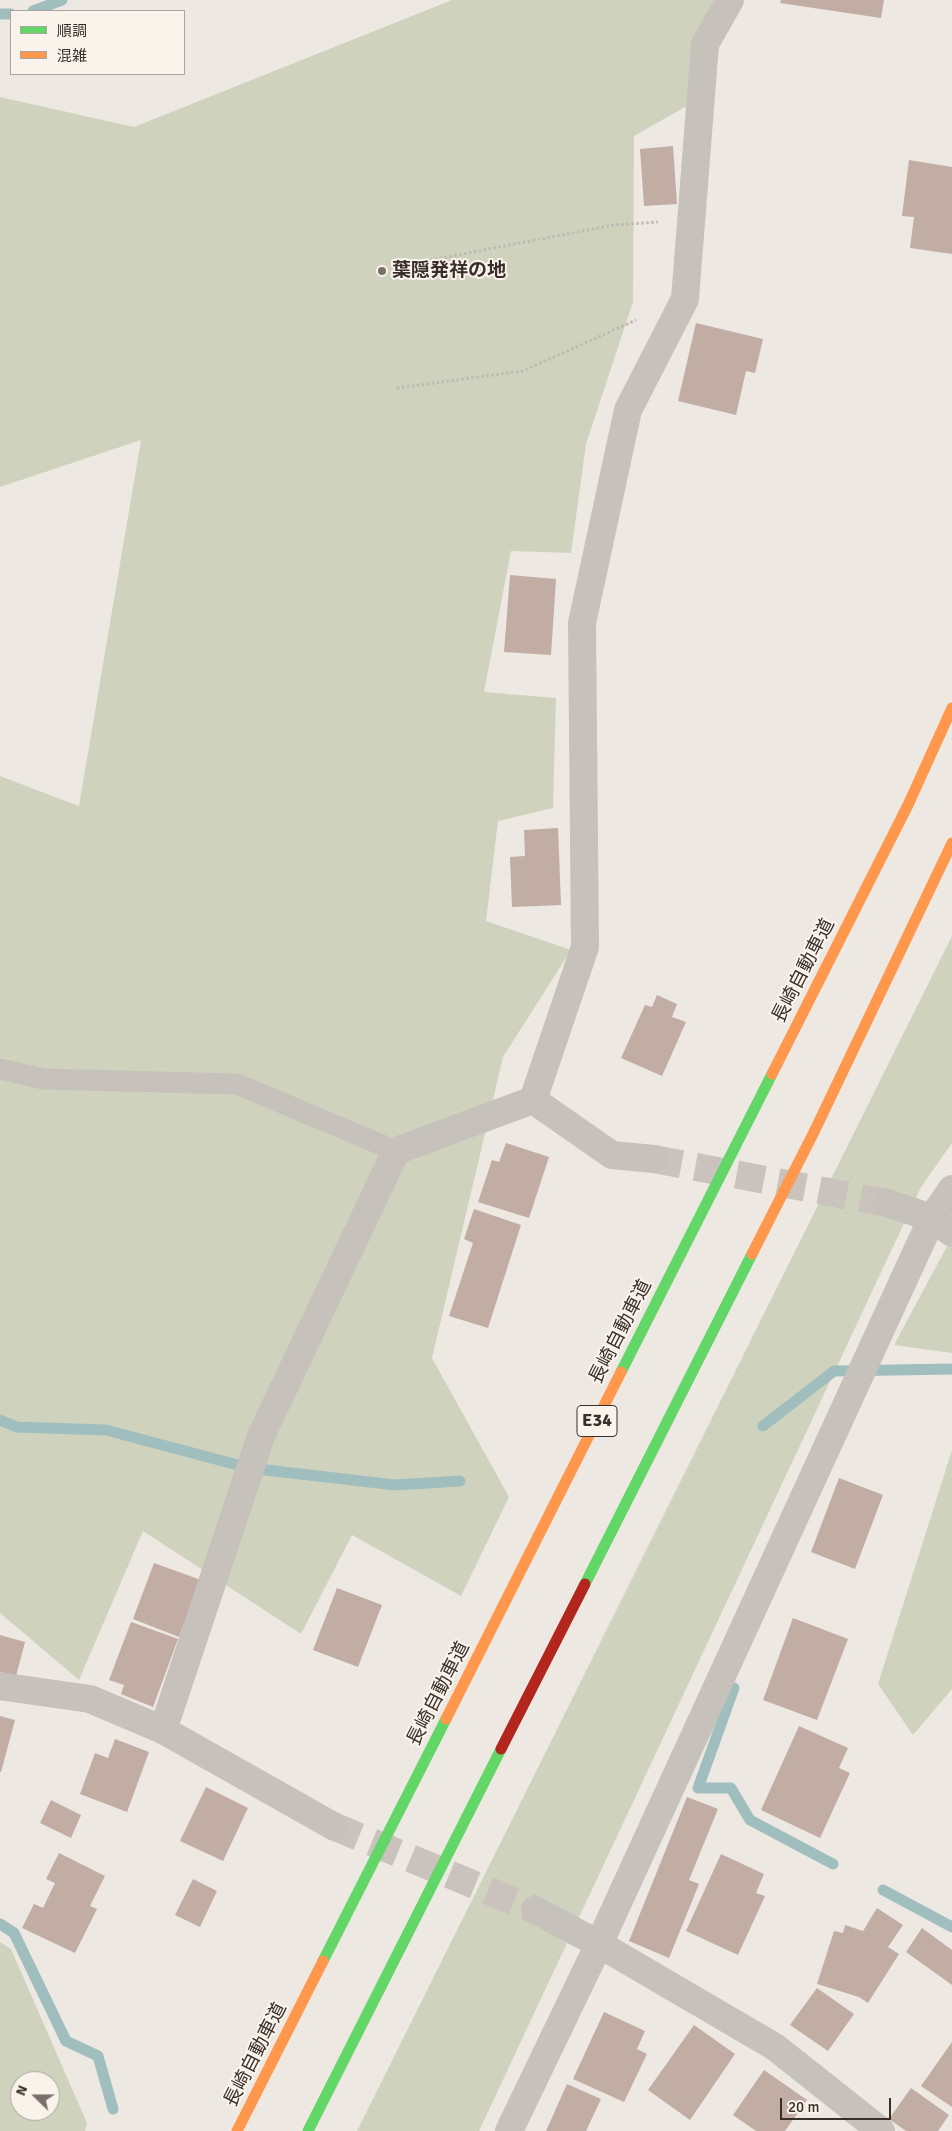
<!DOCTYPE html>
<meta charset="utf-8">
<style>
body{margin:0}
#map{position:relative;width:952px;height:2131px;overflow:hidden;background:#eee8e2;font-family:Signika,"Noto Sans JP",sans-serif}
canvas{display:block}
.legend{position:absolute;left:10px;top:10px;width:175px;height:65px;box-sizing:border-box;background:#faf3eb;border:1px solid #aca49e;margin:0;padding:6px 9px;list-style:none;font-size:15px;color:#382e2a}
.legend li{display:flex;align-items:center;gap:10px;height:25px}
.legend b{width:25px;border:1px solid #aca49e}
.north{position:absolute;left:10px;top:2071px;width:50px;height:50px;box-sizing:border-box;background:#faf3eb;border:1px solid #aca49e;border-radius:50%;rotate:292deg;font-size:14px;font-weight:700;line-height:20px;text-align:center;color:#382e2a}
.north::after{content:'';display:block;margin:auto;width:18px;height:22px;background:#786f6a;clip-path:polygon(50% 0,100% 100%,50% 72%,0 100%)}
.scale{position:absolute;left:780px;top:2098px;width:111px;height:22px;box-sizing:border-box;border:2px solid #382e2a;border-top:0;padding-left:6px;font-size:15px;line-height:18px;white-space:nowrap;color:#382e2a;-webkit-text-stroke:4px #faf3eb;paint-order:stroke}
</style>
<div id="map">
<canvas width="952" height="2131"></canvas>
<ul class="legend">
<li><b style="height:6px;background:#63d668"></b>順調</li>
<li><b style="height:6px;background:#ff974d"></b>混雑</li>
</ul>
<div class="north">N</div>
<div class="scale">20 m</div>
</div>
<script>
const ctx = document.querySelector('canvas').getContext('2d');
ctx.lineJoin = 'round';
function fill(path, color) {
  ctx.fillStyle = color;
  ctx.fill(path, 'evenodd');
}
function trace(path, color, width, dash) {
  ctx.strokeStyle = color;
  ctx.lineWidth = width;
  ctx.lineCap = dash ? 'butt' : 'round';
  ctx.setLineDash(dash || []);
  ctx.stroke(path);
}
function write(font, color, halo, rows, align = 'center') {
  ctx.font = font + ' Signika,"Noto Sans JP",sans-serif';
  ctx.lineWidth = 4;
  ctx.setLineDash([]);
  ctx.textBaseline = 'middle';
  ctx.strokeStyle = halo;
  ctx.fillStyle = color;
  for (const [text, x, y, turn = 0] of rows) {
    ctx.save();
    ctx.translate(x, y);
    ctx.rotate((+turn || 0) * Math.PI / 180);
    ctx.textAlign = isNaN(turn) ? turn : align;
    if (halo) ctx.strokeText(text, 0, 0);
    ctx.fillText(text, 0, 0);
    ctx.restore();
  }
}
fill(new Path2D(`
 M452,0h278l-29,98 -67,38 -1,166 -47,142 -15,109 -60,-2 -27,141 72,6 -3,110 -55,13 -12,100 85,29 -68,107 -71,301 77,139 -48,99 -109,-61 -51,99 -158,-103 -64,149 -79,-67v-837l79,30 62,-366 -141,47v-390l134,30z
 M952,936v207l-31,44 -442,944h-122z
 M952,1237v116l-58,-8z
 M952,1450v239l-39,46 -35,-51z
 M0,1942l11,7 76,174 -2,8h-85zM20,2081h30v30h-30z`), '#cfd3bd');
trace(new Path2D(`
 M33,11l29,-11
 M0,14h11
 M0,1420l17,7 89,3 143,38 146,17 65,-4
 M763,1426l71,-55 118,-2
 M734,1688l-36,100h33l19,32 83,44
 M883,1890l69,37
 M0,1924l14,9 52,108 32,15 15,53`), '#a0bebe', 11);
fill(new Path2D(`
 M781,0h103l-3,18 -101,-15z
 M673,146l4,58 -33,2 -4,-57z
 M909,160l43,7v87l-42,-6 4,-31 -12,-1z
 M696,323l67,16 -8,34 -9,-2 -10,44 -58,-14z
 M510,575l46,4 -5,76 -47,-3z
 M558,828l3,77 -49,2 -2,-50 15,-1 -1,-26z
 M657,995l20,9 -5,13 14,5 -24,54 -41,-18 24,-53 7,2z
 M506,1143l43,14 -20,61 -51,-16 14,-42 7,2z
 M474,1209l47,16 -33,103 -39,-12 24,-73 -9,-4z
 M839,1478l44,17 -28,74 -44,-17z
 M154,1563l47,17 -22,57 -46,-18z
 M337,1588l45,17 -24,62 -45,-17z
 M793,1618l55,21 -31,81 -54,-20z
 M131,1622l47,17 -25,68 -32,-13 3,-9 -15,-5z
 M0,1635l25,7 -9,34 -16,-4z
 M0,1716l15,4 -14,52h-1z
 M799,1726l49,22 -9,20 11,5 -30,65 -59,-28z
 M115,1739l34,13 -22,60 -47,-18 15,-41 13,5z
 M206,1787l42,21 -25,53 -43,-20z
 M687,1797l31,12 -29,71 10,4 -30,74 -40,-17z
 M51,1800l30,15 -10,23 -31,-15z
 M59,1853l46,23 -15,30 7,3 -22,44 -53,-25 12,-24 9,4 12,-25 -9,-4z
 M721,1854l43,20 -8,19 9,3 -27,59 -52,-24z
 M193,1879l24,12 -17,36 -25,-12z
 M877,1908l26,17 -15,22 11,7 -31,49 -9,-6 -42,-13 17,-53 9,2 2,-8 18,6z
 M922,1928l30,22v35l-46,-33z
 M817,1988l37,26 -26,37 -38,-26z
 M604,2012l41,19 -8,18 10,5 -23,48 -51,-23z
 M694,2025l41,29 -45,66 -42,-30z
 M952,2042v65l-31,-21z
 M764,2070l43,30 -22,31h-29l-23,-16z
 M567,2084l34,15 -15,32h-40z
 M911,2088l38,27 -11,16h-32l-17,-12z`), '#c1ada4');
trace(new Path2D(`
 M654,1159l233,44
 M333,1826l202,84`), '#cac3bd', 28, [28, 14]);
trace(new Path2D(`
 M410,264l204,-39 44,-3
 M397,388l126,-17 113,-51`), '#c0b9b4', 3, [2.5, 2.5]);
trace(new Path2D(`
 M0,1069l43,10 194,5 159,67`), '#c7c1bb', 21);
trace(new Path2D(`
 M533,1100l52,-153 -3,-324 46,-213 57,-111 20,-255 25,-44
 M533,1100l79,55 42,4
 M887,1203l45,15 20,15
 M0,1686l90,13 73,31 170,96
 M163,1730l98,-294 135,-285 137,-51
 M535,1910l64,34 176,103 106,84
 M509,2131l90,-187 333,-726 20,-29`), '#c7c1bb', 28);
trace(new Path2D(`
 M621,1372l151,-298
 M585,1584l167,-330
 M323,1961l123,-242
 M308,2131l193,-382`), '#63d668', 11);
trace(new Path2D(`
 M772,1074l136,-269 44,-97
 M752,1254l63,-124 137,-287
 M446,1719l175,-347
 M237,2131l86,-170`), '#ff974d', 11);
trace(new Path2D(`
 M501,1749l84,-165`), '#b3261e', 11);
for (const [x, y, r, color] of [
 [382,271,5,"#786f6a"]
]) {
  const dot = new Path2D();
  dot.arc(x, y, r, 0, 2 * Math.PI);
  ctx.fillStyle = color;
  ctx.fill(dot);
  trace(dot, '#faf3eb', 2);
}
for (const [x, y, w] of [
 [597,1421,40]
]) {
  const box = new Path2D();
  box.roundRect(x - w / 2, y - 15.5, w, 31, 4);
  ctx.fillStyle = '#faf3eb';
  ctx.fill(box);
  trace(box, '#382e2a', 1);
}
write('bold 18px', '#382e2a', null, [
 ["E34",597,1421]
]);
write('bold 19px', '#382e2a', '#faf3eb', [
 ["葉隠発祥の地",392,271]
], 'left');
write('19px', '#382e2a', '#faf3eb', [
 ["長崎自動車道",804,971,-63],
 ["長崎自動車道",621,1332,-63],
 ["長崎自動車道",439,1694,-63],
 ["長崎自動車道",256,2055,-63]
]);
</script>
